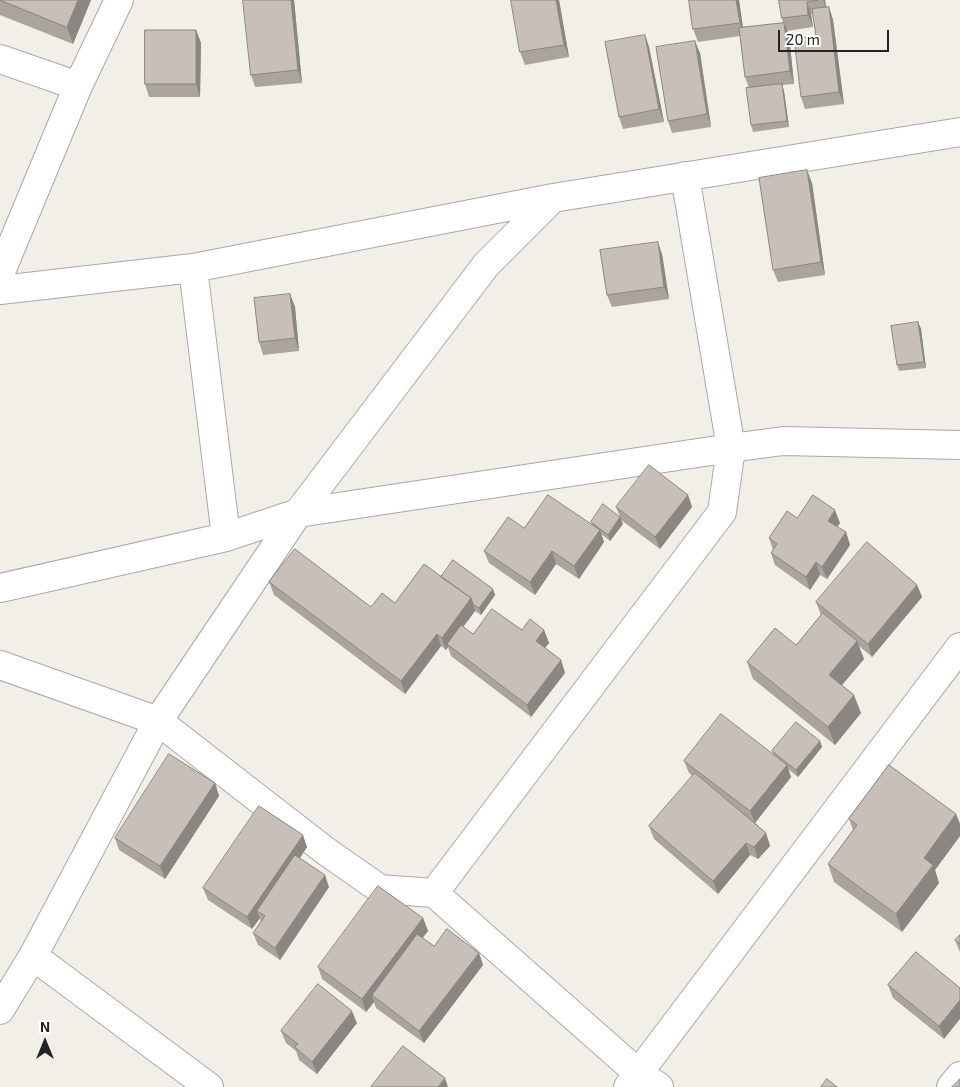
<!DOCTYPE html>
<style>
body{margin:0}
#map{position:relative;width:960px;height:1087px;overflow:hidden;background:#f2efe9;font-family:"Exo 2",sans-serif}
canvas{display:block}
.north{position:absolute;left:20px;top:1017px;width:50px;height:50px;-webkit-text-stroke:4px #fff;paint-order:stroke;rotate:0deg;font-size:14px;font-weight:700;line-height:20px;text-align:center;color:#222}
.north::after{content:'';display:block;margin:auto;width:18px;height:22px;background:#222;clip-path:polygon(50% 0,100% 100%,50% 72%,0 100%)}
.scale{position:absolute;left:778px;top:30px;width:111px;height:22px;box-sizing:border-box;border:2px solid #222;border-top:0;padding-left:6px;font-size:15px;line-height:18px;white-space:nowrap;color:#222;-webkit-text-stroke:4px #fff;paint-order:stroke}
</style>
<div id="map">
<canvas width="960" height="1087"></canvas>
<div class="north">N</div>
<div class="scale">20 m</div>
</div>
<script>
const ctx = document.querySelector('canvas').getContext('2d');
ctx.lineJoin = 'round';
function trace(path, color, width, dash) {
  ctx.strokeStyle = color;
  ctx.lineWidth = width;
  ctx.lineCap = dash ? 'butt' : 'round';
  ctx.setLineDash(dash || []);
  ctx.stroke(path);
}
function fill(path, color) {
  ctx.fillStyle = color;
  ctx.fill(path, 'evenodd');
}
const minor = new Path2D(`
 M0,59l78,27
 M193,268l33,269
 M0,274l78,-188 41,-86
 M0,290l193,-22 360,-70 407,-66
 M0,588l226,-51 72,-24 433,-65 52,-7 177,4
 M0,665l158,56 169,131 53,37 54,4 204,180 21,14
 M434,893l288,-381 9,-64 -46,-272
 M33,956l176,131
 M0,1010l33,-54 125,-235 140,-208 188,-248 67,-67
 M628,1087l332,-440
 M951,1087l9,-11`);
trace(minor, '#a9a9a9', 30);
trace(minor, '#fff', 28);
fill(new Path2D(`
 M0,0h91l-18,44 -73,-29z
 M294,0l8,83 -47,4 -4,-12z
 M511,0h48l10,57 -44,8 -5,-13z
 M689,0h50l4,27 40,-4 -1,-5 -3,-18h46l1,8 3,-1 4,13 11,84 -39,5 -4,-12 15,-61 -3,-22h-2l2,13 -26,4 2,4 5,49 -12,1 2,6 5,36 -36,5 -2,-7 -2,-37 -4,-11 -5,-41 -42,6 -5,-13z
 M196,30l5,13 -1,54h-51l-4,-13z
 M645,35l4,12 15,75 -41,7 -4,-12z
 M700,53l11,74 -39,6 -4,-12z
 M812,183l13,92 -47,7 -5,-12z
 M662,254l7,45 -57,8 -5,-12z
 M290,294l5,13 4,44 -36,4 -4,-13z
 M918,322l3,7 5,39 -27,3 -2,-6z
 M688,495l4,12 -32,42 -39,-29 2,4 -13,17 -9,-7 3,8 -25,37 -23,-15 -21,31 -46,-32 -5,-12 40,-23 68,-4 -1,-2 29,-5 -4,-10z
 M797,518l43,5 -3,4 9,5 4,13 -23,34 -7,-4 -10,15 -35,-25 -4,-12 2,-3 -4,-12z
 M441,577l52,12 2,6 -14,20 -6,-4 -12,16 10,7 49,-4h22l5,13 -4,5 16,12 4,13 -34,44 -80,-61 -3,-9 -2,3 -5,-4 -36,48 -131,-99 -5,-13 102,25 24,-4z
 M917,585l5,12 -50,60 -13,-11 5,13 -22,26 19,28 -26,32 -82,-66 -6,-17 49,-17 25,-30 -5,-13z
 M820,741l2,6 -24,30 -10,-8 3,8 -36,46 11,10 4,13 -12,13 -8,-4 -32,39 -64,-55 -5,-13 44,-50 -4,-3 -5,-12 89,-7 -1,-3z
 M215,783l4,13 -54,83 -46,-29 -4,-12z
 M956,814l4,10v12l-25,34 4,13 -37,49 -68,-50 -6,-18 25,-34 -4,-11z
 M307,847l-7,11 29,29 -49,73 -22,-15 -5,-12 8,-11 -1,-4 -8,11 -44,-29 -5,-12z
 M423,918l5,13 -6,7 12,8 45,7 4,12 -59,78 -48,-35 -2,-6 -8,10 -44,-33 -4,-12z
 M960,935v17l-5,-12z
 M916,952l28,87 -51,-41 -5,-13z
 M357,1023l-40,51 -18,-14 -3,-9 -10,-8 -5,-12z`), '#aba49e');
fill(new Path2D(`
 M78,0h13l-18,44 -6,-17z
 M291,0h3l8,83 -4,-13z
 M556,0h3l10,57 -5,-12z
 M736,0h3l5,35 -4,-12z
 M823,0h2l2,12z
 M807,2l4,12 2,13 -5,-12z
 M829,7l4,13 11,84 -5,-12z
 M784,23l5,12 5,49 -4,-13z
 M196,30l5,13 -1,54 -4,-13z
 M645,35l4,12 15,75 -5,-13z
 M695,41l5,12 11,74 -4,-13z
 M782,84l2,7 5,36 -2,-6z
 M807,170l5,13 13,92 -4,-13z
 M658,242l4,12 7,45 -5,-12z
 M290,294l5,13 4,44 -4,-13z
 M918,322l3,7 5,39 -2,-6z
 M688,495l4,12 -32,42 -5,-12z
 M835,510l5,13 -8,10 -4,-12z
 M620,517l3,7 -13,17 -2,-6z
 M600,530l4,12 -25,37 -5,-13z
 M846,532l4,13 -23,34 -5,-12z
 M552,551l4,13 -21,31 -5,-13z
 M816,562l4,13 -10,15 -4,-13z
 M917,585l5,12 -50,60 -4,-13z
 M493,589l2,6 -14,20 -2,-7z
 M471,598l4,13 -26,35 -2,-2 1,3 -2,3 -4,-12z
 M544,630l5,13 -9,11 -4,-13z
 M437,634l4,12 -36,48 -4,-13z
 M857,641l7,18 -28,33 -7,-17z
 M561,660l4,13 -34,44 -4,-12z
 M854,695l7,18 -26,32 -7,-18z
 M820,741l2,6 -24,30 -2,-7z
 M787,765l4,12 -36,46 -5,-12z
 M215,783l4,13 -54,83 -5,-13z
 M956,814l4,10v12l-25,34 4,13 -37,49 -6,-18 28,-56z
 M766,833l4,13 -12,13 -4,-12z
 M303,835l4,12 -45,67 -5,-3 3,7 -8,11 -5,-12z
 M746,843l4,12 -32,39 -5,-13z
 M325,875l4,12 -49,73 -5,-12z
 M423,918l5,13 -52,68 -4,-4 2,7 -8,10 -4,-13z
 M479,953l4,12 -59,78 -5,-12z
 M960,1000v19l-16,20 -5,-13z
 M352,1011l5,12 -40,51 -5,-12z
 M445,1078l3,9h-10z`), '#8b8681');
const building = new Path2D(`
 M0,0h78l-11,27z
 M243,0h48l7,70 -47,5z
 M511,0h45l8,45 -44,7z
 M689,0h47l4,23 -47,6z
 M779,0h39l-11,2 1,13 -26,3z
 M829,7l10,85 -38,5 -7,-59 22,-2 -4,-27z
 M784,23l6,48 -45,6 -6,-49z
 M145,30h51v54h-51z
 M645,35l14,74 -40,8 -14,-75z
 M695,41l12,73 -39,7 -12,-74z
 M782,84l5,37 -36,4 -5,-37z
 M807,170l14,92 -48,8 -14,-92z
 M658,242l6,45 -57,8 -7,-45z
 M290,294l5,44 -36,4 -5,-44z
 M918,322l6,40 -27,3 -6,-39z
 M649,465l39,30 -33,42 -39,-30z
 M548,495l52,35 -26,36 -22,-15 -22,31 -46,-31 24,-34 16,11z
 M813,495l22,15 -7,11 18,11 -24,35 -6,-5 -10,15 -35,-24 6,-9 -8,-6 18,-27 10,7z
 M603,504l17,13 -12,18 -17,-13z
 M867,542l50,43 -49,59 -52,-42z
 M295,549l76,58 11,-14 13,10 29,-39 47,34 -29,40 -5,-4 -36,47 -132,-99z
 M453,560l40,29 -14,19 -6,-4 -2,-6 -30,-21z
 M492,609l30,21 8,-11 14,11 -8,11 25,19 -34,45 -80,-61 14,-19 12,9z
 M823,613l34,28 -28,34 25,20 -26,32 -81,-65 28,-34 21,17z
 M721,714l66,51 -37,46 -66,-50z
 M796,722l24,19 -24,29 -24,-19z
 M169,754l46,29 -55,83 -45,-28z
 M889,765l67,49 -32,44 9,7 -37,49 -68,-50 29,-39 -8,-6z
 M695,773l71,60 -12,14 -8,-4 -33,38 -64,-55z
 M259,806l44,29 -56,82 -44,-29z
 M295,855l30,20 -50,73 -22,-15 12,-17 -8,-5z
 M378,886l45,32 -61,81 -44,-32z
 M447,929l32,24 -60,78 -47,-36 45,-61 17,12z
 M960,935v9l-5,-4z
 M916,952l44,36v12l-21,26 -51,-41z
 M318,984l34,27 -40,51 -17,-15 3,-3 -17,-13z
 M403,1046l42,32 -7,9h-67z
 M827,1079l10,8h-16z
 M960,1079v8h-8z`);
fill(building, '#c7bfb8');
trace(building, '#8b8681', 1);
</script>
